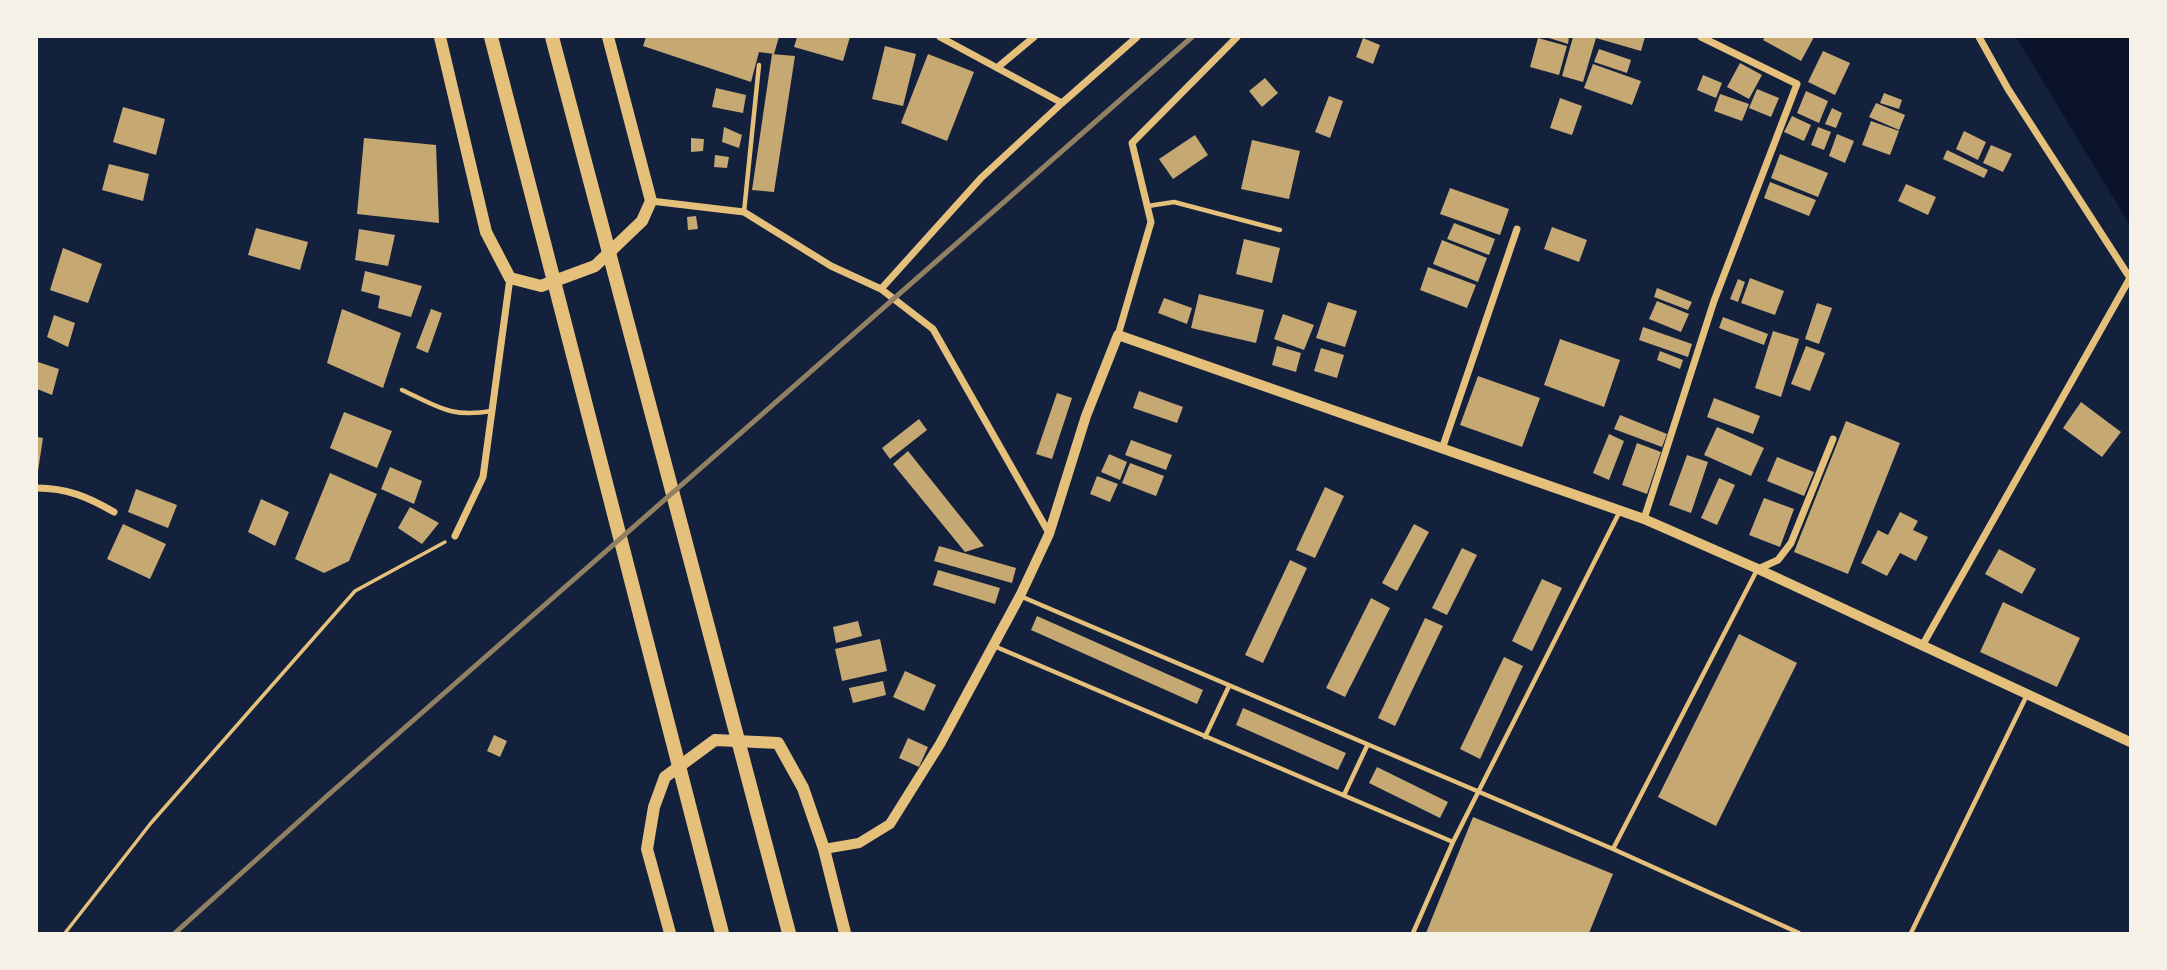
<!DOCTYPE html>
<style>
body{margin:0}
#map{position:relative;width:2167px;height:970px;overflow:hidden;background:#14213d;font-family:Karla,sans-serif}
canvas{display:block}
.frame{position:absolute;inset:0;border:38px solid #f6f1e7;pointer-events:none}
</style>
<div id="map">
<canvas width="2167" height="970"></canvas>
<div class="frame"></div>
</div>
<script>
const ctx = document.querySelector('canvas').getContext('2d');
ctx.lineJoin = 'round';
function fill(path, color) {
  ctx.fillStyle = color;
  ctx.fill(path, 'evenodd');
}
function trace(path, color, width, dash) {
  ctx.strokeStyle = color;
  ctx.lineWidth = width;
  ctx.lineCap = dash ? 'butt' : 'round';
  ctx.setLineDash(dash || []);
  ctx.stroke(path);
}
fill(new Path2D(`
 M2016,37h114v188z`), '#0b132b');
fill(new Path2D(`
 M646,37h133l-5,17 -15,-2 -8,30 -108,-36z
 M797,37h53l-7,24 -49,-14z
 M1546,37h23l-1,7z
 M1573,37h72l-4,14 -45,-13 -13,44 -21,-6z
 M1765,37h49l-13,24 -38,-21z
 M1363,38l17,7 -7,19 -17,-7z
 M1538,38l29,8 -8,29 -29,-8z
 M885,46l31,8 -13,52 -31,-7z
 M1599,49l32,11 -4,13 -33,-11z
 M1823,51l27,12 -15,32 -27,-13z
 M772,54l23,2 -21,136 -22,-2z
 M928,54l46,18 -27,69 -46,-18z
 M1740,63l22,12 -13,24 -22,-12z
 M1593,64l48,17 -9,24 -48,-17z
 M1703,75l19,8 -6,15 -19,-8z
 M1265,78l13,15 -16,14 -13,-16z
 M716,88l30,7 -3,18 -31,-6z
 M1757,89l22,9 -8,19 -22,-9z
 M1806,91l22,10 -9,22 -22,-10z
 M1884,93l18,7 -3,9 -19,-6z
 M1720,94l29,10 -7,17 -28,-10z
 M1329,96l14,5 -13,37 -15,-6z
 M1560,98l22,8 -10,29 -22,-7z
 M1876,103l29,12 -6,15 -30,-13z
 M123,107l42,12 -9,36 -43,-13z
 M1832,108l10,5 -6,15 -11,-4z
 M1792,116l19,9 -7,16 -20,-9z
 M1871,121l28,10 -9,24 -28,-10z
 M724,127l18,8 -3,13 -17,-6z
 M1818,127l13,5 -7,18 -13,-5z
 M1964,131l22,11 -8,18 -22,-11z
 M1837,134l17,7 -9,22 -16,-7z
 M1195,135l13,20 -35,24 -14,-20z
 M364,138l72,7 3,78 -82,-9z
 M691,138l13,1 -1,12 -12,1z
 M1252,140l48,11 -11,48 -48,-10z
 M1991,145l21,9 -9,18 -20,-9z
 M1947,150l41,20 -4,8 -41,-19z
 M1780,154l48,19 -10,24 -47,-19z
 M715,155l14,2 -2,11 -13,-1z
 M109,164l40,10 -6,27 -41,-11z
 M1770,182l46,18 -7,16 -45,-18z
 M1906,184l30,13 -8,18 -30,-14z
 M1450,188l59,21 -9,26 -60,-21z
 M696,216l2,13 -10,1 -1,-13z
 M1454,223l41,16 -6,16 -42,-16z
 M1552,227l35,13 -8,22 -35,-13z
 M256,228l52,14 -8,28 -52,-15z
 M359,229l36,6 -7,31 -33,-6z
 M1244,239l36,9 -8,35 -36,-9z
 M1442,240l45,18 -9,24 -45,-18z
 M63,248l39,16 -14,39 -38,-13z
 M1428,267l48,18 -9,23 -47,-18z
 M365,271l57,15 -11,31 -33,-9 2,-12 -19,-5z
 M1750,278l34,13 -9,24 -34,-12z
 M1738,279l7,3 -7,20 -8,-3z
 M1657,288l35,14 -4,8 -34,-13z
 M1199,294l65,16 -8,33 -65,-15z
 M1164,298l28,10 -5,16 -29,-11z
 M1657,301l32,13 -8,18 -32,-13z
 M1328,302l29,9 -12,36 -29,-9z
 M1817,303l15,5 -13,36 -14,-5z
 M342,309l59,24 -18,55 -56,-25z
 M431,309l11,4 -14,40 -12,-5z
 M1283,314l31,11 -10,25 -30,-11z
 M54,315l21,8 -7,24 -21,-10z
 M1723,317l45,17 -4,11 -45,-17z
 M1643,327l49,17 -4,13 -49,-17z
 M1773,331l26,8 -18,58 -26,-9z
 M1560,339l60,21 -16,47 -60,-22z
 M1277,346l24,7 -5,19 -24,-7z
 M1806,346l19,7 -15,38 -19,-7z
 M1321,348l23,7 -7,23 -23,-7z
 M1660,351l23,9 -3,9 -23,-9z
 M38,362l21,7 -7,26 -15,-6z
 M1478,376l62,22 -18,49 -62,-22z
 M1139,391l44,16 -6,16 -44,-15z
 M1057,393l15,5 -20,61 -16,-5z
 M1714,398l46,18 -7,18 -46,-17z
 M2081,402l40,30 -19,25 -39,-29z
 M344,412l48,19 -15,37 -47,-20z
 M1620,415l47,19 -5,13 -48,-18z
 M919,419l8,11 -37,29 -8,-11z
 M1846,421l54,22 -52,131 -54,-22z
 M1717,427l47,21 -13,28 -47,-21z
 M1609,434l15,7 -15,39 -16,-7z
 M37,437l6,1 -5,33h-1z
 M1131,440l41,15 -6,15 -41,-15z
 M1637,443l24,9 -14,42 -25,-9z
 M908,451l76,95 -19,6 -72,-88z
 M1109,454l18,8 -7,18 -19,-8z
 M1687,455l21,7 -17,51 -22,-8z
 M1777,457l37,15 -10,24 -37,-15z
 M1130,463l34,13 -8,20 -34,-13z
 M390,467l32,14 -8,23 -33,-15z
 M330,473l47,21 -28,67 -25,12 -29,-14z
 M1097,476l21,8 -8,18 -20,-8z
 M1719,478l16,7 -18,40 -16,-7z
 M1325,487l19,9 -29,62 -19,-8z
 M136,489l41,16 -9,23 -40,-16z
 M1764,498l30,11 -14,38 -31,-12z
 M261,499l28,13 -14,34 -27,-14z
 M410,507l29,16 -17,21 -24,-16z
 M1900,512l18,9 -5,9 15,7 -12,24 -16,-8 -13,23 -26,-13 17,-33 10,5z
 M123,524l43,20 -16,35 -43,-20z
 M1414,524l15,8 -32,59 -15,-8z
 M939,546l77,22 -4,15 -78,-22z
 M1462,548l15,7 -30,60 -15,-7z
 M1999,549l37,20 -14,25 -37,-20z
 M1290,560l17,8 -44,95 -18,-8z
 M938,570l62,18 -5,16 -62,-19z
 M1542,579l20,9 -30,63 -20,-10z
 M1371,598l19,10 -45,89 -19,-9z
 M2003,602l77,36 -23,49 -77,-35z
 M1037,616l166,74 -6,14 -166,-74z
 M1425,618l18,8 -48,100 -17,-8z
 M858,621l4,15 -26,7 -3,-16z
 M1739,634l58,29 -81,163 -58,-29z
 M880,639l7,32 -45,10 -7,-32z
 M1504,657l19,9 -43,93 -20,-10z
 M905,671l31,14 -12,26 -31,-14z
 M883,681l3,14 -33,8 -4,-15z
 M1243,708l103,45 -8,17 -102,-45z
 M494,735l13,6 -7,16 -13,-6z
 M908,738l20,9 -9,20 -20,-9z
 M1377,767l71,35 -8,16 -71,-35z
 M1473,817l140,57 -24,59h-163z`), '#c6a872');
trace(new Path2D(`
 M65,933l86,-110 204,-232 90,-49`), '#e5c07b', 3.5);
trace(new Path2D(`
 M1148,206l26,-4 106,28
 M744,212l15,-147
 M402,390c37,17 48,28 90,21
 M1020,596l593,253 186,84
 M994,646l459,196 167,-331
 M1205,737l24,-51
 M1344,795l23,-49
 M1613,849l144,-279
 M1413,933l40,-91
 M1911,933l116,-238`), '#e5c07b', 4.5);
trace(new Path2D(`
 M998,67l36,-30
 M1062,103l75,-66
 M651,201l93,11 87,54 50,23 52,40 116,204
 M881,289l100,-111 81,-75 -122,-66
 M1118,335l33,-113 -19,-79 105,-106
 M1442,449l75,-220
 M37,488c30,0 51,9 77,24
 M1644,519l70,-218 83,-217 -96,-47
 M455,536l28,-59 27,-199
 M1758,569l20,-9 13,-17 42,-104
 M1922,646l208,-368 -122,-189 -29,-52`), '#e5c07b', 7);
trace(new Path2D(`
 M824,849l35,-6 31,-19 50,-80 80,-148 29,-62 37,-118 32,-81 526,184 114,50 372,173`), '#e5c07b', 10);
trace(new Path2D(`
 M440,37l46,195 24,46 31,8 54,-20 47,-45 9,-20 -43,-164
 M670,933l-23,-84 7,-42 11,-30 50,-37 63,3 25,45 21,61 21,84`), '#e5c07b', 12);
trace(new Path2D(`
 M491,37l231,896
 M552,37l237,896`), '#e5c07b', 14);
trace(new Path2D(`
 M175,933l152,-137 865,-759`), '#918062', 5);
</script>
